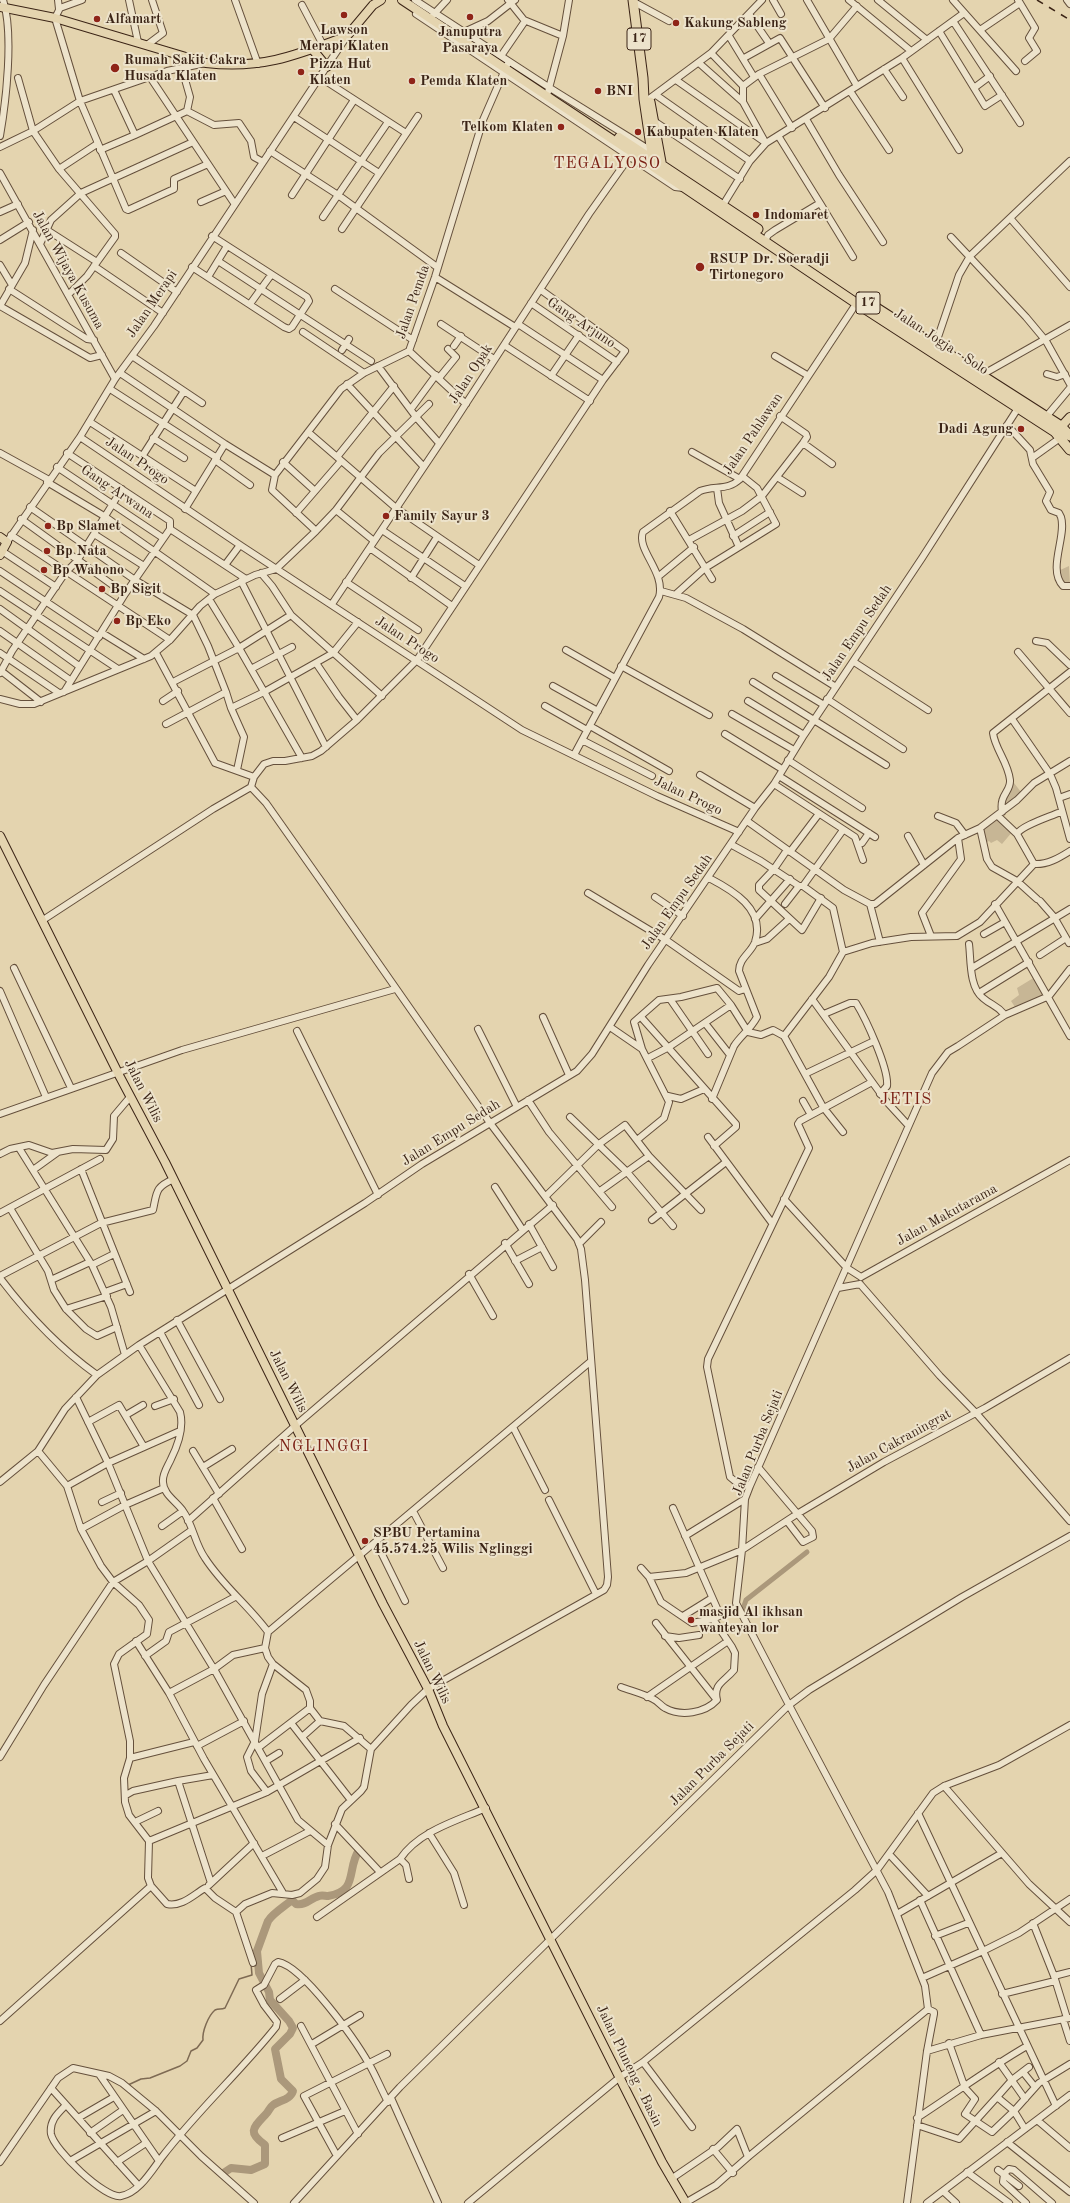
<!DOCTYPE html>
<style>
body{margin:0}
canvas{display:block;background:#e4d4af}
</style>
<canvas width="1070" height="2203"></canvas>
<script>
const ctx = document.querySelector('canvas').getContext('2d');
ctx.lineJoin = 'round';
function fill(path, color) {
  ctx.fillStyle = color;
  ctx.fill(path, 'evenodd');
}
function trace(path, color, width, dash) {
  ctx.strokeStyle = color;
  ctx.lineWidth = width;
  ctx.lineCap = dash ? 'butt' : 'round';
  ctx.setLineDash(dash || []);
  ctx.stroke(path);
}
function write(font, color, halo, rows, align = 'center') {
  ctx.font = font + ' "Old Standard TT",serif';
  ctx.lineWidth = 4;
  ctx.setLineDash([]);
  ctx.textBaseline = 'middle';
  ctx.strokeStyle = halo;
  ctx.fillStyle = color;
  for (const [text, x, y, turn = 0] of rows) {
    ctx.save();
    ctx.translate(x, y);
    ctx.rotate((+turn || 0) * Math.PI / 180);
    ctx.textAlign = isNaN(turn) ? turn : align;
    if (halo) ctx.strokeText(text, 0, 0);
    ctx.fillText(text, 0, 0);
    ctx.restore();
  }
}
fill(new Path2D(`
 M1069,566l1,19h-5l-7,-14z
 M1010,781l4,2 7,9 -19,16z
 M998,817l15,14 -11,13 -5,-4 -6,3 -2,-2 -4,2 -4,-14z
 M1035,977l11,18 -31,12 -4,-6 8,-6 -2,-7z`), '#c7b695');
trace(new Path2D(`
 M128,2085l13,-6 9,-1 30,-12 7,-5 4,-10 6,-3 6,-8c-1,-8 5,-24 12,-30 4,-2 6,0 10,-2l14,-29 13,-4 -1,-12`), '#7e6a53', 1.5);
trace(new Path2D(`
 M743,1609l3,-9 61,-48`), '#ab987b', 5);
trace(new Path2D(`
 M222,2174l9,-6 20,2 14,-6v-19c-18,-13 -12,-17 1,-31 3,-3 4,-7 7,-9 7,-5 17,-5 20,-14l-12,-12 -6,-30 15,-15 3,-6 -4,-7 -19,-21 -1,-8 -10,-19 -2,-22 11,-30c5,-8 17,-15 24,-21l4,4c10,2 14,-6 23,-8 3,-1 6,0 9,0 31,-5 18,-26 31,-46`), '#ab987b', 8);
const minor = new Path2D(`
 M58,0l1,9
 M82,0l-22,8 -5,10 25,83 46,108 2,1 46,-21v-10l34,-15
 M129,0l9,42
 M235,0l23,64
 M415,0l135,88 103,64
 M508,0l16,20 39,16
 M773,0l8,14
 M807,0l50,86
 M849,0l62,51
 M878,0l49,40
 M953,0l63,71
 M1067,0l3,4
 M634,2l35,19
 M1020,3l15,25 -6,10 8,13 -12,10
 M302,5l21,40
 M416,14l253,169 6,4 8,1
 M749,14l20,29
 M433,15l14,-15
 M953,21l67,102
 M980,30l40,-27 -2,-3
 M939,31l46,75 17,-11
 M464,32l24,-11 27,-21
 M729,36l25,41
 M147,45l16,-12 -11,-33
 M711,53l32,33
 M501,56l24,-35
 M744,58l36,-20 45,70
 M902,58l57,92
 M699,63l44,39 21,38
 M884,69l19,28
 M759,74l33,54
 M150,77l84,126
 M18,78l15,53 26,38 56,65v3l-28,39 -18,18
 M321,78l85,55
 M676,80l90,63
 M974,88l16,-12
 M114,90l21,45 52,-24 3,-14 -8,-28
 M850,91l39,59
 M548,92l15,-56 6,-36
 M656,95l94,66
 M649,99l62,-46 51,-53
 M743,102v-16l16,-12 70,-35 28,-33
 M187,111l27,14 25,-2 12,18 3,16 9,5
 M294,117l85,56
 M806,119l33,56 44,67
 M654,121l86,58
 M388,122l-50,73 99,72
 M0,136c6,-34 14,-103 3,-136
 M0,147l33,-16 47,-30 87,-30 39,-8
 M100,150l35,-15
 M270,151l68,44 -15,22
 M59,169l38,-25
 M0,173l115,206
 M292,195l62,-95
 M201,202l25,-11
 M820,203l33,54
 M723,205l27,-44 16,-18 136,-85 62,-45
 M0,212l18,-8
 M1010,218l60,69
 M342,229l76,-113
 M47,230l50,32
 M951,237l75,80 20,24 24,43
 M0,240l29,-18
 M765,241l3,-6 7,-5 45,-27 -41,-66
 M40,244l11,-24 30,-27 112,-51
 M121,253l56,39
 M218,261l153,100
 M0,265l12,20
 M94,266l69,47
 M192,267l92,60 5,2 3,-2 17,-26 -2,-4 -95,-61
 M208,277l19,-31
 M435,277l80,50
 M9,289l78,50 7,1
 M335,289l78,51
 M531,303l86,59
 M250,304l21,-29
 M0,306l90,52 12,-3
 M0,306l25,-43 8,-33
 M441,324l53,35
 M518,324l85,56
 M303,332l61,41
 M504,345l86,56
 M454,346l7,-10
 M935,346l24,-71 11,-19 100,-95
 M342,350l7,-11
 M409,351l57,53
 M132,356l70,47
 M775,356l32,19
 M378,366l38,51 23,26
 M120,373l105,71 50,31
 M1047,374l10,3 8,-3
 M551,376l28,-41
 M980,376l90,-51
 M439,378l17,-21 -8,-8
 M347,384l76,82
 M110,389l107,69
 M411,409l25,-34
 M1046,417l24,-29
 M90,422l106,69
 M1007,425l23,25 3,14 17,28 -4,9 5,9 8,3 2,4c6,19 -14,52 2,69h7
 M308,432l88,76 83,57
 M80,437l160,108 282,185 135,66 82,36
 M153,438l31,20
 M803,443l29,21
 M692,452l48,27
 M0,453l49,27
 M67,453l103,68v8
 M143,455l41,-64
 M337,457l57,-71
 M1032,458l28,-20
 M215,460l35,25
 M283,462l32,29
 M57,467l106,71
 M777,477l25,16
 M47,482l57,34 111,78
 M717,488l2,15 20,44 37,-23 -19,-36 -15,-12
 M30,507l105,73 58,35 15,31 18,46 5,16 13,29 -7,33
 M185,509l40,-65
 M336,510l38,31
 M670,511l42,68
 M296,513l45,-52
 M21,519l104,75
 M382,530l83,56
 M316,531l20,-21 43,-57 50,-49
 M94,534l50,32
 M11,535l159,105
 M733,536l37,-24
 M689,540l53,-29 20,-15 41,-53 4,-6 -1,-3 -26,-18
 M7,542l73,-105 35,-58 39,-53 193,-290
 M370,548l82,58
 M2,551l54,36
 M225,565l15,-20
 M0,571l99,66
 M261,573l11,13 19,29 91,81
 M659,576l35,-29
 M411,578l26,-41
 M241,581l85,166
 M346,582l72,48
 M0,591l118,78
 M661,591l25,7 57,31 93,58
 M676,594l29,-26 34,-21
 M209,599l30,49 63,110
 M332,604l124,-185 133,-205 46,-65
 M0,609l79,57
 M0,631l70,49
 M102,633l42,26
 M1036,641l11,2 23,22
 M566,650l49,28
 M1018,652l52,61
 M0,653l59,40
 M156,653l59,110 39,14
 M854,662l74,48
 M316,663l23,34 18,23
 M621,666l88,49
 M251,669l41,-22
 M0,670l41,32
 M0,673l12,-22 53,-78 12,-12 45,-72
 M776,676l48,29
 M173,682l66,-34 52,-33
 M753,682l133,83
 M553,686l45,25
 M64,692l61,-98 45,-65 76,50
 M0,699l20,5h14l117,-48 19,-16 30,-34 15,-12 40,-19 21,-6 40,-38 -44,-41 3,-15 66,-86 23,-16 45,-22 26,-74 48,-157 24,-55
 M827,699l76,50
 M163,701l15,-10
 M748,701l56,34
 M545,706l42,24
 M231,708l33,-16 62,-35 7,-4 25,-31
 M732,714l62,36
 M1012,719l38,55 6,14 14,51
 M166,724l60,-32
 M590,726l79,45
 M725,734l57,35
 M582,740l70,36
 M574,755l85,-158c7,-25 -23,-47 -16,-65l57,-41c14,-6 28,0 40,-12l118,-178
 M788,760l74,48
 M700,775l55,33
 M779,776l96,61
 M774,784l81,53 8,23
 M1059,798l11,-4
 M1002,812c-3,-18 9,-20 8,-32 -2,-18 -15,-31 -17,-47l77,-61
 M938,816l18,7 9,12
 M998,816l19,18 17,30
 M747,821l97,69 26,14h5l83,-66 22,-10 37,-28 17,-17 36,-22
 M980,828l7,31 5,8 25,14 20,18
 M1017,834c4,-8 32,-17 41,-21h3
 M908,836l16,29
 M862,843l7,-10
 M732,845l29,16 38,25h4l26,19 4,3 10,44
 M787,850l-13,19 -15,16v5l43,40 19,-32
 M790,852l28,-37
 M1034,864c13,1 25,-6 36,-13
 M709,878c23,12 57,31 46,64 -4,11 -16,16 -16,29l18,46c-7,13 -16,18 -23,29l-22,53
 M803,886l40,-56
 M588,893l78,47 73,51 6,-2
 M655,897l28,19
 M1040,901l14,16 15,26
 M785,904l14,-18
 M870,904l10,38
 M995,904l75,132
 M755,919l35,-40
 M43,920l170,-111 38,-22 3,-10 10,-13 9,-3h12l27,-5 9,-5 36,-31 60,-60 186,-280 22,-29 -84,-61
 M984,934l21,-12
 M931,936l-9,-23 39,-54 -3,-21
 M755,943l12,-4 22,-20
 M969,944c2,16 0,43 14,54 9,8 13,6 22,17
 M1040,955l26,-17
 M14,968l57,120
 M972,968l98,-59
 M0,991l46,106
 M979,993l50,-31
 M670,999l38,55
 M812,999l74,102 22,24
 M824,1014l26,-11h6c10,16 33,66 31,83l-7,8
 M543,1017l26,58
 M641,1017l95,107v3l-22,19
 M705,1023l25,32
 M610,1027l32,22 27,53 -5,16 -27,22
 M478,1029l39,78
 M297,1031l81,164
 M784,1036l45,-59 14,-25 29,-9 39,-6 46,-1 23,-14 54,-58
 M642,1049l-8,-27 25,-22 22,-3 36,-9 14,17 17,27 13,3 12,-5 11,6 39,71 20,25
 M648,1058l21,-11 62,-42
 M805,1074l69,-33
 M668,1096l13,3 23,-10
 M528,1100l21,32 63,75
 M803,1101l8,14
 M0,1114l182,-64 213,-61
 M570,1117l57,55 46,54
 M708,1137l64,86
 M19,1148l73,117 19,42 14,48
 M0,1154l10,-5 19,-4 23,8 21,-4 33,1 7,-11 1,-23 16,-19
 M81,1169l49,123
 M33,1170l25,-18
 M495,1187l27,42
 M600,1191l49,-35
 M546,1196l53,-52 26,-19 24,31 52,54
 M784,1199l63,69 14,9
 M10,1208l38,63 6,19 12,19 20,20 11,7 20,-9
 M0,1213l100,-54
 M652,1220l74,-58
 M529,1224l24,43
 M505,1243l24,41
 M579,1244l22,-22
 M515,1261l27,-14
 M92,1265l22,-11
 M469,1274l24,42
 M0,1276l101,-53 52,-13c4,-18 2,-23 21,-31
 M861,1277l209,-117
 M0,1278c28,37 59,70 97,97
 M51,1280l39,-18
 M860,1284l80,92 36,37 94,108
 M838,1288l22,-4
 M105,1292l22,-8
 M66,1309l41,-13
 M177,1320l43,79
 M160,1332l39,73
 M139,1345l41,67c4,15 -2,33 -9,47 -3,7 -9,15 -8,23 0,12 14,20 20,29 10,14 12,33 22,47 18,28 44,48 63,74l-3,16 3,9 5,7 33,26 4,11v7l10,13 24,5 27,23
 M76,1397l32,66 40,98 66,108 84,151 30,25
 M155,1406l19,-7
 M126,1415l17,-10
 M513,1427l32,63
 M144,1447l36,-16
 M38,1451l29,35 14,43 20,37 12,16 26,23 10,15 -2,14 -28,20 -5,10 16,77v17l-6,20 1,24 4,13 20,26 -1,37 3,8 16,18c15,3 26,-9 38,-16l10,10 21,14 17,51
 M193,1451l26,43
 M203,1467l29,-18
 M758,1467l54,64 1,6 -10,5 -16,-21
 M0,1482l38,-31 27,-42 32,-34 42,-30 226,-142 57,-39 155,-93 15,-17 56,-89 107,-157 19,-24 30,-49 118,-177 98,-153
 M67,1486l41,-23 36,-16 -25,-42 -31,17
 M750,1486l-14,-4 -6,-5 -23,-110 1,-8 101,-211 -11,-24 2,-3 72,-39
 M213,1498l29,51
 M549,1500l47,94
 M102,1502l19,-9
 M673,1508l47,107
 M413,1511l30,57
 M188,1521l108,-96 257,-220
 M162,1526l21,-15
 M81,1529l44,-24 39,-17
 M685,1536l60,-37
 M376,1542l29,59
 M641,1568l8,9 37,-4 56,-23 55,-36 87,-52 101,-54 85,-50
 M649,1577l12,25 31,21 21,-4 25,-12
 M683,1616l29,-18
 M656,1623l60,76
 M268,1632l322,-270
 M665,1636l14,2 20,-3
 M136,1641l33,52 35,66 79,134
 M145,1656l21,-15 3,-9 66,-35
 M621,1687c11,4 23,7 32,12 5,2 8,7 12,9 16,9 40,5 52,-8 -4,-16 7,-18 17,-30l1,-17 -3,-6 -19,-28
 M169,1693l45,-24 19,-14 32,-7
 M647,1697l81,-56
 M291,1723l59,76
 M302,1737l18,-16
 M197,1746l47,-25
 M259,1747l51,-39
 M0,1757l44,-72 69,-103 35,-21 44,-31
 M130,1758l64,-16
 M266,1761l13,-8
 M178,1781l33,102
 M944,1786l85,98 41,38
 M267,1792l-16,-21 -4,-14 8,-16 7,-47 11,-30
 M126,1795l7,-4 45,-10 35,-6
 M918,1813l65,138 -61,27
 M135,1822l23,-11
 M335,1824l45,48
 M429,1833l25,40 10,32
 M149,1841l118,-49 93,-54
 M889,1854l39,42
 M262,1856l48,-25
 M400,1859l6,6 3,14
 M209,1885l45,-42
 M920,1900l61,135
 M236,1912l9,-8 27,-11 20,2 8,-2 17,-14 8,-12 3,-22 14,-36 19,-18 3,-4 7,-38 40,-44 17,-16 176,-99 3,-5 1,-8 -23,-297 -4,-31 -4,-10 -87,-116 -169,-242 -55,-78 -15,-16
 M897,1914l105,-61
 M317,1917l83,-58c19,-28 56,-38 86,-51
 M1033,1923l21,53 13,42
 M935,1936l33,-13
 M1054,1976l16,-4
 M1002,1994l53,-13
 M280,1999l25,-19
 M928,2009l-3,-23 -37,-94 -99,-187 20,-15 153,-93 108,-61
 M1063,2019l7,22
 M0,2021l151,-135
 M301,2026l57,108
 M949,2043l16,45 10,11 -10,15 27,18 22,-21 -17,-14 15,-17 17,-13
 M312,2044l48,-29
 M927,2051l54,-16 89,-17
 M643,2062l49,65
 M999,2062l26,37
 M1023,2072l12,15
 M99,2074l60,87
 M51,2088l87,97
 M391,2098l47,105
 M66,2105c-8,8 -17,16 -15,29 3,16 54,65 70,62 18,-3 31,-26 41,-39 35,-46 78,-85 114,-130l1,-5 -13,-17 -8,-15 8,-5 11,-21 3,-2c25,4 78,79 91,102 7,12 12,25 19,38
 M1056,2106l-73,-155 36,-18 51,-34
 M78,2118l36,-21
 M917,2118c37,-24 72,-50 110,-72
 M1037,2120l33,28
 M917,2125l42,14 38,-42
 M1025,2129l-11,-18 25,-28 31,-19
 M90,2133l33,-23
 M282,2138l63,-27
 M1007,2142l63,50
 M713,2149l20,24
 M337,2156l-33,-60 83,-42
 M70,2161l86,-50
 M0,2162l58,-84 15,-10 36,8 13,7 34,28 45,45 53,47
 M117,2162l29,-19
 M998,2170l21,16
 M967,2172l42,31
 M671,2179l47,-32 19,-18 11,28
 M943,2191l13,12
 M294,2203l106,-116 389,-382 -53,-102 6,-53 3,-51 5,-13 182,-413 16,-21 10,-6 47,-31 44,-19 21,-27
 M468,2203l152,-126 23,-15 212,-172 22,-20 56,-77 11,-7 55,-21 71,-40
 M685,2203l31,-18 32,-28 180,-148 6,3v2l-7,37 -20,152
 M927,2203l143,-108
 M1026,2203l-23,-21 1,-8 5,-5 5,1 38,33`);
const major = new Path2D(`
 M402,0l252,167
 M0,7l55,11 151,45c54,6 86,-6 136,-25l5,-2 26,-31 8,-5
 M313,50l14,17
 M619,137l35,23
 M1057,431l13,-14
 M0,537l7,5 -7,13
 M0,836l120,241 45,85 218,442 45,85 15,37 219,436 24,41`);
const highway = new Path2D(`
 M633,0l10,78 1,21 10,68 202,136 199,129 15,18
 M650,102l11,60
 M654,160l104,69
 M861,298l200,128 9,10`);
trace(minor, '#65503c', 8);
trace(major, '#3b2416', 10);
trace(highway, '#3b2416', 11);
trace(minor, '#ede3cb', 6);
trace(major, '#e4d4af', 8);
trace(highway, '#e4d4af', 9);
trace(new Path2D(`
 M1037,0l33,20`), '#3b2416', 1.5, [7, 7]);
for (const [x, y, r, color] of [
 [344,15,4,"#8f2418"],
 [470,17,4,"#8f2418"],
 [97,19,4,"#8f2418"],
 [676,23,4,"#8f2418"],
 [115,68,5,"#8f2418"],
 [301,72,4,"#8f2418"],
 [412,81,4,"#8f2418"],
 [598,91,4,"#8f2418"],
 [561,127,4,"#8f2418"],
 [638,132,4,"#8f2418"],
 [756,215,4,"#8f2418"],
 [700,267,5,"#8f2418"],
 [1021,429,4,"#8f2418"],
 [386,516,4,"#8f2418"],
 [48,526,4,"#8f2418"],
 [47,551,4,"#8f2418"],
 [44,570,4,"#8f2418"],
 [102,589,4,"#8f2418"],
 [117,621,4,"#8f2418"],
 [365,1541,4,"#8f2418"],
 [691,1620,4,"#8f2418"]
]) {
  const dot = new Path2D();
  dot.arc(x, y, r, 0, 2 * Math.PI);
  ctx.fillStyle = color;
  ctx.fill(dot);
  trace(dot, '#ede3cb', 1.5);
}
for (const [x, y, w] of [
 [639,39,24],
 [868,303,24]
]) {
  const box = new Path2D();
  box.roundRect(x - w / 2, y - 11, w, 22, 3);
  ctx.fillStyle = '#ede3cb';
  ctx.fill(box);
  trace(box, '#3b2416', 1);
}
write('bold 13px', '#3b2416', null, [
 ["17",639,39],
 ["17",868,303]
]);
write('bold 14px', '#3b2416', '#ede3cb', [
 ["Alfamart",105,19],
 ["Kakung Sableng",684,23],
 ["Lawson",344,30,"center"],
 ["Merapi Klaten",344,46,"center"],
 ["Januputra",470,32,"center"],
 ["Pasaraya",470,48,"center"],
 ["Rumah Sakit Cakra",124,60],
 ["Husada Klaten",124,76],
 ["Pizza Hut",309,64],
 ["Klaten",309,80],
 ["Pemda Klaten",420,81],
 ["BNI",606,91],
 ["Telkom Klaten",553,127,"right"],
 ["Kabupaten Klaten",646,132],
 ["Indomaret",764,215],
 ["RSUP Dr. Soeradji",709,259],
 ["Tirtonegoro",709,275],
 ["Dadi Agung",1013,429,"right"],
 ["Family Sayur 3",394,516],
 ["Bp Slamet",56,526],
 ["Bp Nata",55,551],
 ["Bp Wahono",52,570],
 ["Bp Sigit",110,589],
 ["Bp Eko",125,621],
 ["SPBU Pertamina",373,1533],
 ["45.574.25 Wilis Nglinggi",373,1549],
 ["masjid Al ikhsan",699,1612],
 ["wanteyan lor",699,1628]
], 'left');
write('14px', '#3b2416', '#ede3cb', [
 ["Jalan Wijaya Kusuma",68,270,61],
 ["Jalan Pemda",413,302,-71],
 ["Jalan Merapi",152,304,-56],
 ["Gang Arjuno",581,323,34],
 ["Jalan Jogja - Solo",941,342,33],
 ["Jalan Opak",471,374,-57],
 ["Jalan Pahlawan",753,434,-56],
 ["Jalan Progo",137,461,34],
 ["Gang Arwana",117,492,34],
 ["Jalan Empu Sedah",857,633,-56],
 ["Jalan Progo",407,640,33],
 ["Jalan Progo",688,796,25],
 ["Jalan Empu Sedah",677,902,-55],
 ["Jalan Wilis",143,1091,63],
 ["Jalan Empu Sedah",451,1133,-32],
 ["Jalan Makutarama",947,1215,-29],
 ["Jalan Wilis",288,1381,63],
 ["Jalan Cakraningrat",899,1441,-29],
 ["Jalan Purba Sejati",758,1443,-68],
 ["Jalan Wilis",432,1672,64],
 ["Jalan Purba Sejati",712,1764,-45],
 ["Jalan Pluneng - Basin",629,2066,64]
]);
ctx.letterSpacing = '1px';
write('16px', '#7a1f14', '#ede3cb', [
 ["TEGALYOSO",607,164],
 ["JETIS",906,1100],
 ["NGLINGGI",324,1447]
]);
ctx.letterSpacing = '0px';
</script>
